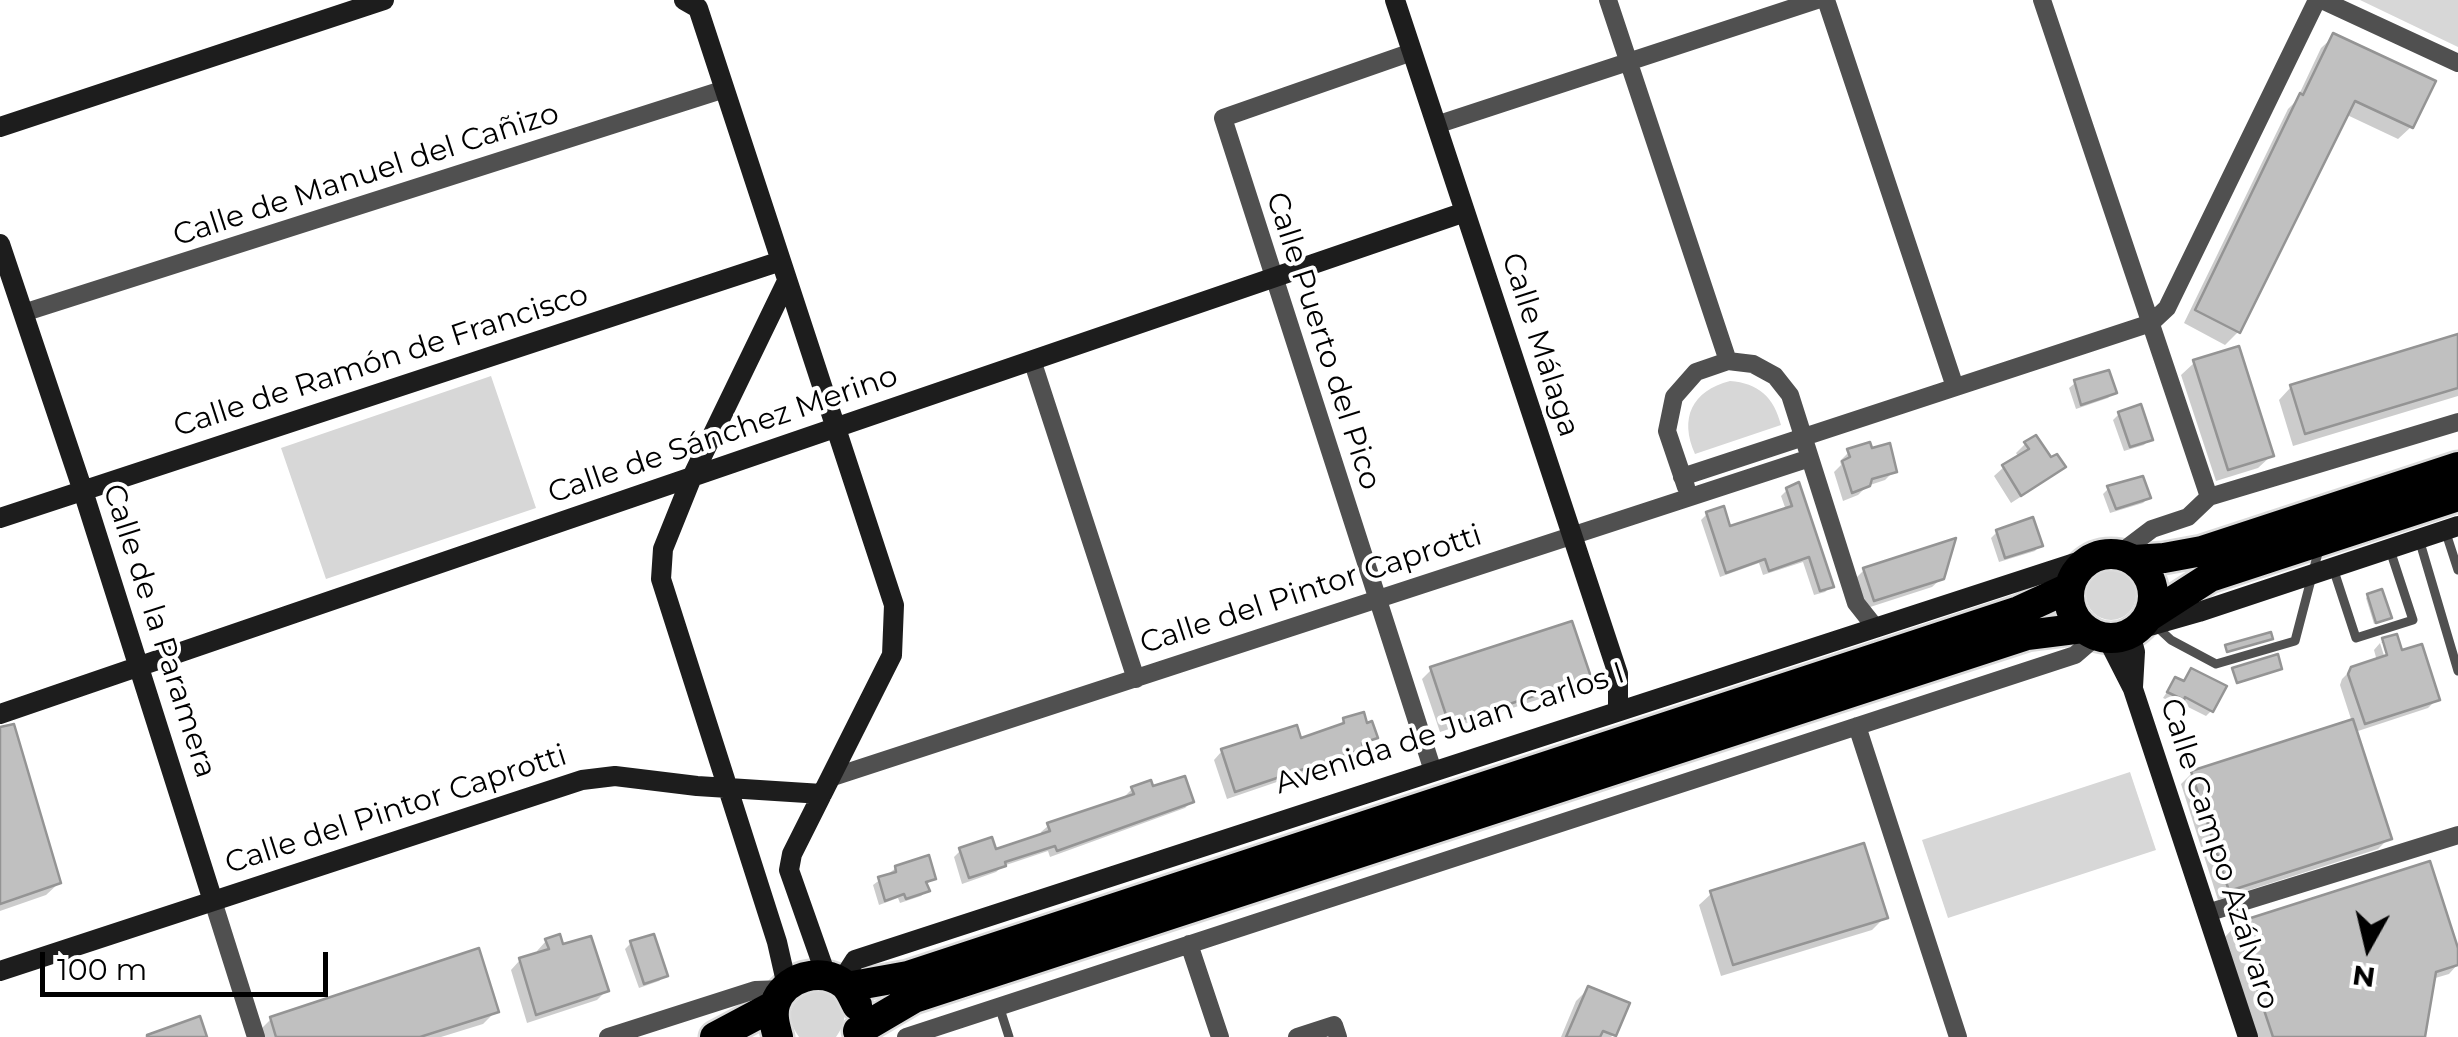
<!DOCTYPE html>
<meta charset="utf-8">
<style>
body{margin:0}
#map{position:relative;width:2458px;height:1037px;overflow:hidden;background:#fff;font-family:Montserrat,sans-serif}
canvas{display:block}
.north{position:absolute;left:2318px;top:897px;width:100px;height:100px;-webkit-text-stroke:8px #fff;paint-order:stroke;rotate:188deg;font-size:28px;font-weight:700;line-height:40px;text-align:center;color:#000}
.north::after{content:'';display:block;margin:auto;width:35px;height:45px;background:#000;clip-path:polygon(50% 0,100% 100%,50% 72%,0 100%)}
.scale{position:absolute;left:40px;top:952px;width:288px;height:45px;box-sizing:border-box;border:5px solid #000;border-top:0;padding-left:12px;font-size:30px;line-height:35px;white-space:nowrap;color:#000;-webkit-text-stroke:8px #fff;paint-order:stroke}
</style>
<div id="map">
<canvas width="2458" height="1037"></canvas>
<div class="north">N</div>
<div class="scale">100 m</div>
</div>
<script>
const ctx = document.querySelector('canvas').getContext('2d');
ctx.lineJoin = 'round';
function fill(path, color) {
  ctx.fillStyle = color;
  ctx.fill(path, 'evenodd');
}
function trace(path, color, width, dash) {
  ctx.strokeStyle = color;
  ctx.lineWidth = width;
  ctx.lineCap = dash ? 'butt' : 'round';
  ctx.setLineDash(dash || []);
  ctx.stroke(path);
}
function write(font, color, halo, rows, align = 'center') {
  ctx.font = font + ' Montserrat,sans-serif';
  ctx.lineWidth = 8;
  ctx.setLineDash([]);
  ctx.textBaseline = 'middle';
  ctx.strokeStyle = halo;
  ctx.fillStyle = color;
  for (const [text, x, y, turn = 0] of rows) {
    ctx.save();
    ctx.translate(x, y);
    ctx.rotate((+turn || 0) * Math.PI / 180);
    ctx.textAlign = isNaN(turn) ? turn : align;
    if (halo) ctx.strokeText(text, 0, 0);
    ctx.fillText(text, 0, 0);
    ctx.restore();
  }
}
fill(new Path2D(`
 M2360,0h98v47z
 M491,376l45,132 -210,71 -45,-131z
 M1730,381c28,2 44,16 51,44l-86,29c-16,-36 -3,-63 35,-73z
 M2086 595a25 25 0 1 1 50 0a25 25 0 1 1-50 0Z
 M2130,772l26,78 -208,68 -26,-78z
 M818,990c25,8 35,24 18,47h-37c-17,-24 -7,-40 19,-47z`), '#d7d7d7');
fill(new Path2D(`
 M2334,36l77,91 -13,12 -53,-25 -107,218 -13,13 -41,-22 104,-214 8,-8 25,-53z
 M2458,337v59l-165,50 -14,-46 12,-13z
 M2194,363l77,93 -13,12 -42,13 -35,-106z
 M2075,383l39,9 -6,6 -32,11 -7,-21z
 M2119,414l31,25 -6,6 -20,6 -11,-31z
 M2025,444l38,23 -10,9 -42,27 -17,-27 10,-9 15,-9 -3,-5z
 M1849,452l45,19 -9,9 -18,6 -9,9 -15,6 -9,-29 7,-7 -1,-4z
 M2109,488l40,9 -6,6 -33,10 -7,-19z
 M1787,490l44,96 -6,6 -11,3 -11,-33 -40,13 -4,-12 -39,14 -19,-57 6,-6 21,15 58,-19 -5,-14z
 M1997,532l43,13 -5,6 -36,11 -8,-24z
 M1864,570l78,8 -10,9 -68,22 -9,-30z
 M2368,596l21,22 -2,2 -13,4 -8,-26z
 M1571,624l17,53 -9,9 -139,46 -18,-53 9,-9z
 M2383,641l17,12 37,46 -9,9 -73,24 34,106 -11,11 -160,51 -37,-116 11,-11 160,-51 -12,-37 2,-6 10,-10 25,-8 -3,-11 6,-7 8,25 5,-2 -7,-23h-5z
 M2191,671l20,40 -5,5 -28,-14 -2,2 -13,-6 12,-18 7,3z
 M1344,720l22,6 9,12 -22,18 -126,43 -13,-39 8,-9 77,-10 37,-12z
 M0,729l59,154 -13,12 -46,16z
 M1132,789l19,1 41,11 -7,7 -135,49 -2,-6 -45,15 -7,6 -34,12 -8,-27 7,-7 33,2 48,-16 -1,-4 7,-6 79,-27 -2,-3z
 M896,868l38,11 -9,6 2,6 -6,5 -21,7 -2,-5 -19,7 -6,-20z
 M1712,893l173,24 -13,13 -151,46 -22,-71z
 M2236,925l222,31v8l-9,10 -17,5 -10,58h-164l-33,-100z
 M558,937l3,11 45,43 -9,9 -70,23 -16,-53 9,-10 18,-5 -1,-4 9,-10z
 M631,943l34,33 -6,5 -20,7 -14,-39z
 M1589,988l25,46 -3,3h-50l15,-36z
 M496,1011l-13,13 -42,13h-181l-2,-5 13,-13z`), '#0003');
const building = new Path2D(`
 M2333,33l103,48 -23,47 -58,-27 -115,232 -45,-23 105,-217 3,2z
 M2458,334v54l-153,46 -15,-49z
 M2239,346l35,110 -46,14 -35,-110z
 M2109,370l8,23 -36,12 -7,-25z
 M2141,404l12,36 -23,7 -12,-35z
 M2036,435l15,22 6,-3 9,13 -45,29 -19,-31 27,-16 -5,-7z
 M1870,442l2,6 18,-5 7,29 -25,7 -2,7 -18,7 -10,-32 8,-4 -3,-8z
 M2143,476l8,22 -35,11 -9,-23z
 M1799,482l35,105 -14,4 -11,-34 -40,14 -4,-12 -39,14 -20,-61 18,-6 6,20 62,-20 -6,-18z
 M2033,517l10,29 -38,12 -9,-28z
 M1956,538l-12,41 -70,22 -11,-33z
 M2382,589l10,29 -16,5 -9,-29z
 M1572,621l19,56 -142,47 -19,-57z
 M2271,632l2,7 -46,13 -2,-7z
 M2397,634l5,16 20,-6 18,56 -75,24 -17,-50 3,-7 36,-12 -5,-17z
 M2278,654l4,15 -45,14 -5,-15z
 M2191,668l36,18 -14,26 -28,-15 -1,3 -17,-8 8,-15 9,4z
 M1364,712l3,11 5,-2 6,17 -16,5 2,6 -129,43 -14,-43 76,-24 4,13 43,-15 -1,-5z
 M2353,719l39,120 -163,52 -38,-120z
 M14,724l47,159 -61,21v-177z
 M1185,776l9,26 -137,49 -2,-5 -50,16 1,4 -37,12 -10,-30 33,-11 4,12 54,-18 -3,-8 87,-29 -3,-7 20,-7 2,6z
 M1864,843l24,75 -155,47 -23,-74z
 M929,855l7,24 -10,3 4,9 -24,8 -2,-5 -19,7 -7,-24 18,-5 -1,-6z
 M2430,861l28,87v17l-22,7 -11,65h-152l-38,-114z
 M560,934l3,10 28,-8 18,55 -73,24 -17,-57 30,-9 -4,-10z
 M654,934l14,42 -24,8 -14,-43z
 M479,948l20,64 -79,25h-144l-6,-20z
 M1588,986l42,17 -14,33 -13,-5 -3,6h-34z
 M200,1016l7,21h-60v-2z`);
fill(building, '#c0c0c0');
trace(building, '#949494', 2.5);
const highway = new Path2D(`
 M2069 596a42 42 0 1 1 84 0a42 42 0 1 1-84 0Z
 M2134,560l30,-2 38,-7 256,-84
 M2148,617l62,-40 248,-81
 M847,987l61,-11 1111,-365 50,-23
 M858,1031l56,-33 1113,-363 56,-7
 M715,1037l60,-32
 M778,1037c-3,-11 -6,-21 -3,-33 9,-27 46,-38 69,-20 6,5 9,14 13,21`);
trace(highway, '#dbdbdb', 35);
trace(new Path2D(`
 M2445,530l13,40
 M2419,539l39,132
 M2333,568l23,70 57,-18 -23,-70
 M2156,626l15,14 45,24 79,-23 24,-92
 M999,1006l10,31`), '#505050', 9);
trace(new Path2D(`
 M1608,0l120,361
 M1826,0l129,387
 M2042,0l167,497
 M2322,0l136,63
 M1412,52l-189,66 210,653
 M1436,125l381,-125
 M23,313l702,-224
 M1032,360l104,319
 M1682,477l469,-154 16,-15 150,-308
 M1686,487l-19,-56 7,-34 22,-25 32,-11 25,3 22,12 15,19 66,208 19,24
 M2119,554l33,-25 36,-12 21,-20 249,-75
 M1857,726l101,311
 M830,778l980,-320
 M213,901l43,136
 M2207,913l251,-78
 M1189,944l31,93
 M608,1037l147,-47 29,-1
 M906,1037l1169,-382 22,-19
 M1297,1037l37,-12 4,12`), '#505050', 18);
trace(new Path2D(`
 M684,0l14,8 196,597 -2,50 -100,199 -3,16 37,105
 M1395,0l223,674v37
 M0,127l384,-127
 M0,244l83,247 130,410
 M0,518l781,-257
 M2136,630l63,-18 259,-86
 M2130,634l5,18 -2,35
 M2107,638l26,51 115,348
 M0,714l1465,-502
 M0,971l582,-191 33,-4 82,10 125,8
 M841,982l14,-22 1238,-403
 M787,986l-10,-44 -116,-363 2,-30 29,-72 95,-196`), '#1d1d1d', 20);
trace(highway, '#000', 30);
write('30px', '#000', '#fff', [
 ["Calle de Manuel del Cañizo",366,175,-18],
 ["Calle Puerto del Pico",1323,341,72],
 ["Calle Málaga",1540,345,72],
 ["Calle de Ramón de Francisco",381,361,-18],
 ["Calle de Sánchez Merino",723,435,-19],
 ["Calle del Pintor Caprotti",1311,590,-18],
 ["Calle de la Paramera",159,631,72],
 ["Avenida de Juan Carlos I",1450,729,-18],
 ["Calle del Pintor Caprotti",396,810,-18],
 ["Calle Campo Azálvaro",2219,854,72]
]);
</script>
